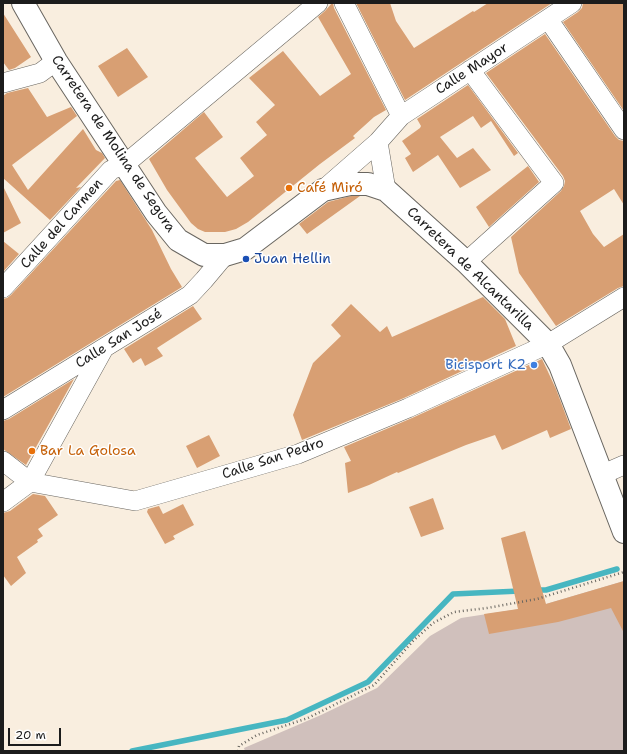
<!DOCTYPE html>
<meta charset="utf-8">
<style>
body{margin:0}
#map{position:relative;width:627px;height:754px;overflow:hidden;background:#f9eedf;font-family:"Shantell Sans",sans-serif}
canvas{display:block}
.frame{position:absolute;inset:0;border:4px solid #1c1c1c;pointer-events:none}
.scale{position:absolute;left:8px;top:728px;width:53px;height:18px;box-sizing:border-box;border:2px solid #1c1c1c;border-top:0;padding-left:5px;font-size:12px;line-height:14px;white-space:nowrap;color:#1c1c1c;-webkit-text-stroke:3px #fff;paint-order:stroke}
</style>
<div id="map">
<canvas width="627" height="754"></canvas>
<div class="frame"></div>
<div class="scale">20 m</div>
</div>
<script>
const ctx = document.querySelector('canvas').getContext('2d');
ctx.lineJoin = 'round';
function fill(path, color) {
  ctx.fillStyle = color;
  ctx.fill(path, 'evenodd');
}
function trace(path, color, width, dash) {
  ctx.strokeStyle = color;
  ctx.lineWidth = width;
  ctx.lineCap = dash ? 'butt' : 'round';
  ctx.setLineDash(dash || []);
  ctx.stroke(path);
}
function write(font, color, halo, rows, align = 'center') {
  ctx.font = font + ' "Shantell Sans",sans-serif';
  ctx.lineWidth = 3;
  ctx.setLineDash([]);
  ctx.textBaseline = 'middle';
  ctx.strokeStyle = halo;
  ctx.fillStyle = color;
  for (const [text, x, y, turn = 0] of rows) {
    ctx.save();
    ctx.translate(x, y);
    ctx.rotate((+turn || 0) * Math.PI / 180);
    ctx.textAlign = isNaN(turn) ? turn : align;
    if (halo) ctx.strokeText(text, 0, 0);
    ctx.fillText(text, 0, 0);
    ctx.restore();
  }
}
fill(new Path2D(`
 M624,581v170h-379l-1,-3 77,-33 56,-27 53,-52 31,-18 78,-12z`), '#d0c0bc');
trace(new Path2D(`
 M535,590h11l71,-21
 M132,751l155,-31 81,-38 85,-88 67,-3`), '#47b6c1', 5.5);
fill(new Path2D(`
 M332,3h1l1,5 52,102 -12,7 -21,19 2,2 -35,26 -72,58 -12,7 -11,3h-20l-7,-3 -7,-6 -24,-33 -18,-31 55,-47 19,25 -28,21 32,39 27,-21 -14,-18 27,-23 -11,-13 19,-17 -26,-27 34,-27 37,45 31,-22 -33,-57 7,-6z
 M356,3h34l6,18 18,27 59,-37 1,1 14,-9h64l-147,97z
 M583,3h41v108l-61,-89 15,-10 4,-4z
 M3,13l28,44 -16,11 -6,2 -6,-8z
 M545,34l70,102 4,4 5,1v64l-10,-16 -34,22 13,23 11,13 20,-13v52l-6,2 -62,38 -37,-53 -8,-36 50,-46 3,-5 1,-5 -2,-5 -77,-103z
 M127,48l21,29 -30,20 -20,-31z
 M468,85l50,68 -4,3 -23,-35 -10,7 -8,-12 -33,21 17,21 16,-10 18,22 -31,18 -22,-33 -25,17 -8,-14 6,-4 -9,-13 18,-13 1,-2 -4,-7z
 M28,88l19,29 24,-10 6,9 -65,49 16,25 55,-61 13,21 6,3 3,5 -29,30 5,-1 -31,33 -47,-42v-82l4,-3z
 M528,166l11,16 -50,45 -13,-20z
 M120,180l32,50 19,39 11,18 -179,110v-98l4,-1 4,-3 105,-114z
 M3,186l18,37 -18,10z
 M351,196h9l-53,38 -8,-10 29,-22z
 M3,241l16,13 -16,18z
 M483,297l22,22 11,27 -112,52 -102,42 -9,-25 20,-52 28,-27 -10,-11 20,-21 29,28 7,-6 5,11z
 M193,306l9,13 -45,29 6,8 -18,10 -4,-8 -8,5 -9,-14z
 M542,359l14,30 15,40 -21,9 -3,-8 -45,20 -7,-15 -29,10 -68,28 -1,-1 -28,13 -21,8 -3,-30 6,-2 -7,-14 68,-29z
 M74,379l-48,86 -23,-16v-28l6,-2z
 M209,435l11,21 -23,12 -11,-22z
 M33,494l12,2 13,19 -20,14 5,7 -6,4 1,2 -21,15 9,16 -15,13 -8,-11v-62l7,-2z
 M433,498l11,31 -23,8 -12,-30z
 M183,504l11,21 -21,11 2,3 -10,5 -18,-32 1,-3 11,-3 4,8z
 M525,531l21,73 78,-23v52l-13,-25 -53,14 -69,12 -5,-20 34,-5 -17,-71z`), '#d89f73');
const minor = new Path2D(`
 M344,3l57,113
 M548,19l76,111
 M3,83l37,-10 16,-12
 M378,142l8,48
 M323,190l55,-48 23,-26 171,-113
 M466,262l88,-79 -84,-113
 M3,288l108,-118 13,-5 194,-162
 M3,410l187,-115 14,-15 21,-25
 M3,461l27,21 105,19 163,-47 110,-46 140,-64 76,-47
 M601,475l23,-10
 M3,502l27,-20 73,-132`);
const major = new Path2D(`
 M23,3l33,58 100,152 22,27 26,15h21l20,-6 78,-59 27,-6h18l18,6 80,72 82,82 12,21 64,167`);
trace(minor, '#696660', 20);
trace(major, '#696660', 24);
trace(new Path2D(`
 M238,751l1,-5 18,-11 51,-17 66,-33 39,-44 20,-18 21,-11 33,-4 50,-9 87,-27`), '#696660', 2.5, [1, 3]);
trace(minor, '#fff', 19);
trace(major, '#fff', 22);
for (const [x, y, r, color] of [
 [289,188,4,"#e8710a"],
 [246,259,4,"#1a4fb4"],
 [534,365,4,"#3f7fe0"],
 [32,451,4,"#e8710a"]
]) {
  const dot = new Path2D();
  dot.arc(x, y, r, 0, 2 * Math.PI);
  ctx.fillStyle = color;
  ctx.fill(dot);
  trace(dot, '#fff', 1.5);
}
write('14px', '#1c1c1c', '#fff', [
 ["Calle Mayor",472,69,-33],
 ["Carretera de Molina de Segura",113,144,56],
 ["Calle del Carmen",62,224,-48],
 ["Carretera de Alcantarilla",470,269,44],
 ["Calle San José",119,339,-32],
 ["Calle San Pedro",273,459,-18]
]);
write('14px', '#c56008', '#fff', [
 ["Café Miró",297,188],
 ["Bar La Golosa",40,451]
], 'left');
write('14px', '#164399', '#fff', [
 ["Juan Hellin",254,259]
], 'left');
write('14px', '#366cbe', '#fff', [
 ["Bicisport K2",526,365]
], 'right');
</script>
